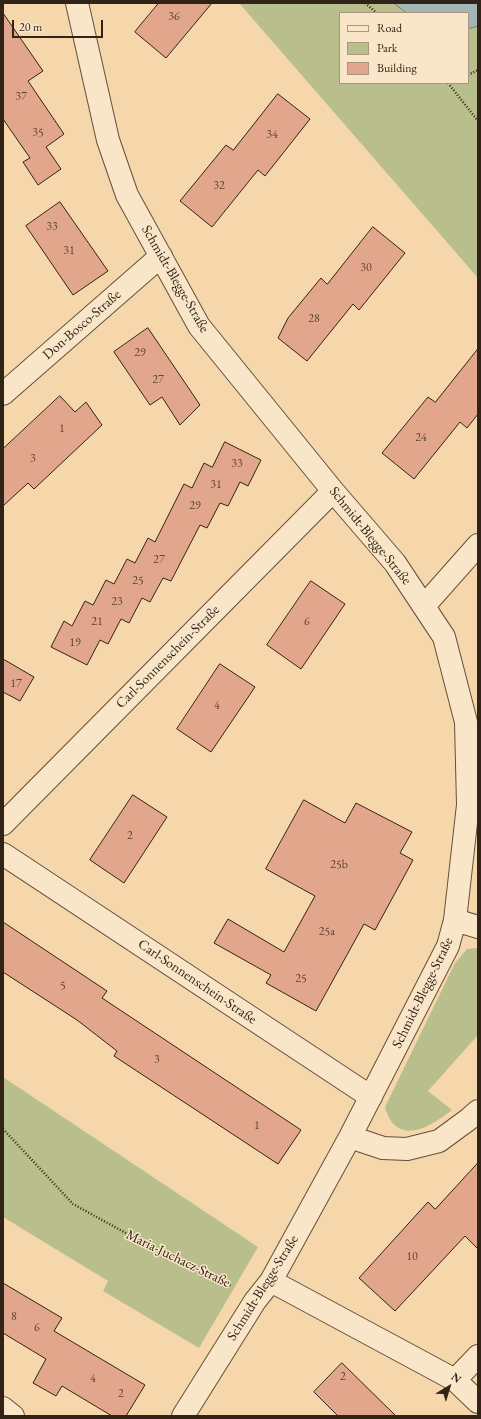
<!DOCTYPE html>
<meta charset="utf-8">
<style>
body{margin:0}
#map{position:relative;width:481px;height:1419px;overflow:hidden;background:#f6d7ab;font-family:"EB Garamond",serif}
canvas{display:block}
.frame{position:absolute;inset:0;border:4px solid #312317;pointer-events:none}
.legend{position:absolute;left:339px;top:12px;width:130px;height:72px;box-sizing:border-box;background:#f9e5c8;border:1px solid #a99781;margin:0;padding:5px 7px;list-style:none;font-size:12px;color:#312317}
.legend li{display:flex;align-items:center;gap:8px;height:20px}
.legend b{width:20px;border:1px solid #a99781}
.north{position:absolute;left:429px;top:1367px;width:40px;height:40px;-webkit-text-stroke:3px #f9e5c8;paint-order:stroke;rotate:38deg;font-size:11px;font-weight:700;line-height:16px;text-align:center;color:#312317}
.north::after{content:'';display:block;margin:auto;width:14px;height:18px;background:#312317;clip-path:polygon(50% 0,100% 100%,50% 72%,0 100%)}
.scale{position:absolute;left:12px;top:20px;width:91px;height:18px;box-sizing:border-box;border:2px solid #312317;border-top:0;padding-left:5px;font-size:12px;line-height:14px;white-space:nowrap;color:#312317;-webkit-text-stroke:3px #f9e5c8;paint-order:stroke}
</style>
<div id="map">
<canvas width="481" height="1419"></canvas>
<div class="frame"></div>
<ul class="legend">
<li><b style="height:5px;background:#f9e5c8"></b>Road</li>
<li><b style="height:11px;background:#b9bf8c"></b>Park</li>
<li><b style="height:11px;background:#e2a68c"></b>Building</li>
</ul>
<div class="north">N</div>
<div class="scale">20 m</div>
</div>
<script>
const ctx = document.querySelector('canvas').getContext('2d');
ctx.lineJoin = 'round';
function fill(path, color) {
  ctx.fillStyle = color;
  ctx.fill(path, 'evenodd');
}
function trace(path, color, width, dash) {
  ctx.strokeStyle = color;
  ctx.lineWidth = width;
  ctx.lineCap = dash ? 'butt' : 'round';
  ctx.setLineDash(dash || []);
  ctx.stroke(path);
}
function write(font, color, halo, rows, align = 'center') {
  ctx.font = font + ' "EB Garamond",serif';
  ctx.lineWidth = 3;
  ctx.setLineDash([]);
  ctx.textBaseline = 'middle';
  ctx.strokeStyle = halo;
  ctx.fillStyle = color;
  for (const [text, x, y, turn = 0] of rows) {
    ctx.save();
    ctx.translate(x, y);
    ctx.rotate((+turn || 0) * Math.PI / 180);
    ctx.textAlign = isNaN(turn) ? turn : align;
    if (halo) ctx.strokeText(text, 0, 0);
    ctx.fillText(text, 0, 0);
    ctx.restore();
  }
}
fill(new Path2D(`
 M239,3h155l13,10h-67v70h128v-54l10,-3v252z
 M475,948l3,1v86l-50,56 24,19c-21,17 -56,38 -67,-3l70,-144 12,-14z
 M3,1077l255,170 -59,101 -96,-57 5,-10 -105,-64z`), '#b9bf8c');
const water = new Path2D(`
 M394,3h84v23l-10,3v-16h-61z`);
fill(water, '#a3b6b5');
trace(water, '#757b76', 1);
const building = new Path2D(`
 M159,3h53l-46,55 -31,-26z
 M3,13l40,58 -15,10 36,53 -18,13 15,22 -23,16 -15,-23 7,-4 -27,-39z
 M278,94l32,25 -45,57 -7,-6 -46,57 -32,-26 46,-56 7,5z
 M60,202l48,69 -35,24 -47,-69z
 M373,227l32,26 -46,57 -6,-6 -46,57 -29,-23 10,-20 33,-40 6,6z
 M148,328l52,77 -20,20 -18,-28 -12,8 -36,-53z
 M478,349v65l-11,14 -7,-6 -46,57 -32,-26 46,-56 7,5z
 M60,396l15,16 11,-10 16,23 -68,64 -6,-6 -25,23v-57z
 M225,442l36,18 -13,26 -8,-4 -12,24 -8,-3 -13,25 -7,-3 -29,56 -8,-3 -13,24 -8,-4 -13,25 -8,-4 -13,25 -8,-4 -13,25 -36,-18 13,-26 8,5 13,-25 8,4 13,-25 8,4 13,-25 8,4 13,-25 7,4 29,-58 8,4 12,-25 8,4z
 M311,581l34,23 -44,65 -34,-24z
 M3,659l31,18 -14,24 -17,-9z
 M220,664l35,23 -44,65 -34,-23z
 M133,795l34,22 -43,66 -34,-23z
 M304,800l41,23 11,-20 56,29 -12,21 13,7 -38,70 -11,-6 -48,87 -50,-28 5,-8 -57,-32 14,-24 56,33 31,-56 -49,-27z
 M3,922l104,69 -5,7 199,132 -23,34 -164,-108 3,-5 -40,-31 -74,-48z
 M478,1163v86l-13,-13 -70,75 -36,-33 69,-76 7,7z
 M3,1283l59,35 -8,13 91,54 -19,31h-14l-50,-30 -6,10 -23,-13 13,-24 -43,-26z
 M342,1363l54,53h-58l-24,-24z`);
fill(building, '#e2a68c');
trace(building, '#312317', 1);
const minor = new Path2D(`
 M77,3l31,137 19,55 72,131 134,165 62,72 49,74 22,85 2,83 -13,115 -7,26 -98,191 -79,144 -16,20 -72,115
 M3,394l158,-138
 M424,606l54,-61
 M3,824l330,-333
 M3,854l368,243
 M455,920l23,7
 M350,1137l33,11 24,1 32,-8 30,-22 9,-8
 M271,1281l184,99 23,22
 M455,1380l23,-24
 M3,1408l10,8`);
trace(minor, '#62503c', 24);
trace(new Path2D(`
 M365,3l12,10
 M468,75l10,-5
 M448,83l30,38
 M3,1129l70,75 80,44 79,38`), '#312317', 2.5, [1, 2]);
trace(minor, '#f9e5c8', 22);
write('12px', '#5d4434', null, [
 ["36",174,17],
 ["37",21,97],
 ["35",38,133],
 ["34",272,135],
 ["32",219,186],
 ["33",52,227],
 ["31",69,251],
 ["30",366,268],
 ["28",314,319],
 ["29",140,353],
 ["27",158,380],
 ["1",62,429],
 ["24",421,438],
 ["3",33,459],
 ["33",237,464],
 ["31",216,485],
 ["29",195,506],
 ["27",159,560],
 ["25",138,581],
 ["23",117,602],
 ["21",97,622],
 ["6",307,622],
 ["19",75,643],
 ["17",16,684],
 ["4",217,706],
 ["2",130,836],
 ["25b",339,865],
 ["25a",327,932],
 ["25",301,979],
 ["5",63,986],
 ["3",157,1060],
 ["1",257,1126],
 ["10",412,1257],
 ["8",14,1317],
 ["6",37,1328],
 ["2",343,1377],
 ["4",93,1379],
 ["2",121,1394]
]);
write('14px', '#312317', '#f9e5c8', [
 ["Schmidt-Blegge-Straße",175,279,60],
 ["Don-Bosco-Straße",82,325,-41],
 ["Schmidt-Blegge-Straße",370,536,51],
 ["Carl-Sonnenschein-Straße",168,657,-45],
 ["Carl-Sonnenschein-Straße",197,982,34],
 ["Schmidt-Blegge-Straße",423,993,-64],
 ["Maria-Juchacz-Straße",178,1259,26],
 ["Schmidt-Blegge-Straße",263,1288,-58]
]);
</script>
